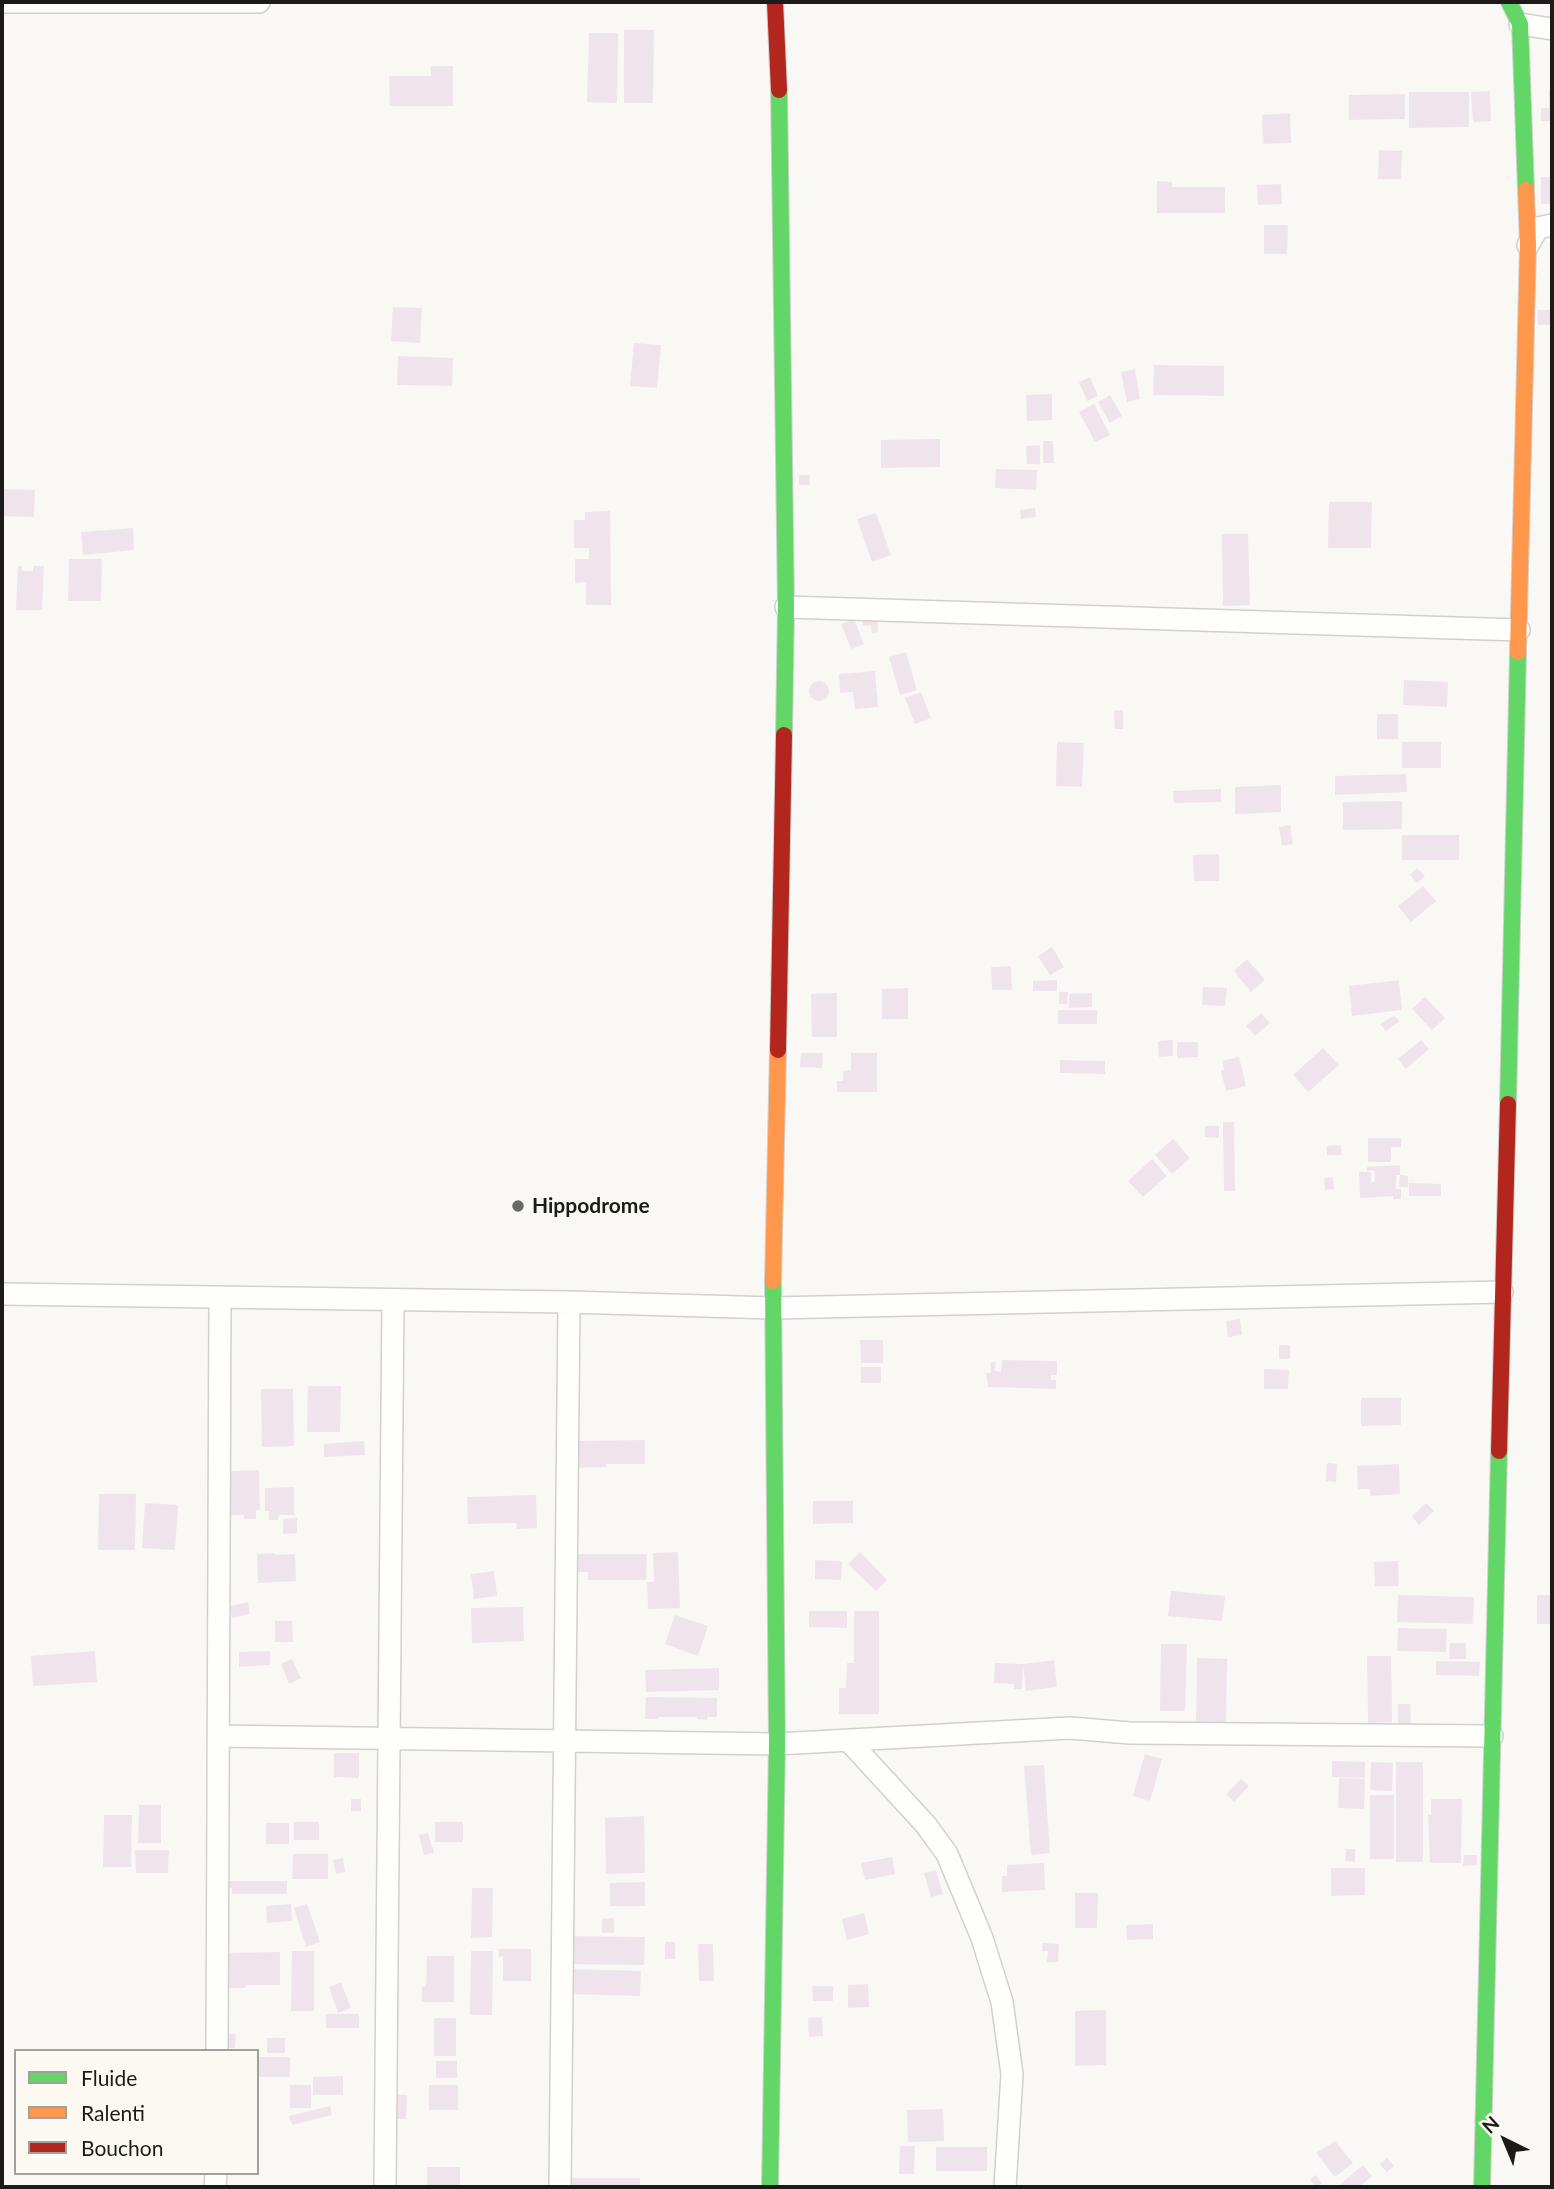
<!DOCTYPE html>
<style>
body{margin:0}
#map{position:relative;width:1554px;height:2189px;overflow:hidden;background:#faf8f4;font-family:Lato,sans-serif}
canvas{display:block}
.frame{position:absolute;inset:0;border:4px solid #1c1b19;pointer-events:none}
.legend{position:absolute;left:14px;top:2049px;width:245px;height:126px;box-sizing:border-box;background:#fcf9f2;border:2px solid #a2a09b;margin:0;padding:9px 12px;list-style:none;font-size:21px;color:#1c1b19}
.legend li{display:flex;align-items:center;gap:14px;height:35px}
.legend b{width:35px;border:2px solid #a2a09b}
.north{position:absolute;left:1470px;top:2105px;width:70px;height:70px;-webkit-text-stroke:5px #fcf9f2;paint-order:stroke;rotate:317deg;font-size:19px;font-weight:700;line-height:28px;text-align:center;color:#1c1b19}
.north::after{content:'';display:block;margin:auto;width:24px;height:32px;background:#1c1b19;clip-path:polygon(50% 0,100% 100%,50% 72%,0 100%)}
</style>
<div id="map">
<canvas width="1554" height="2189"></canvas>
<div class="frame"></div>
<ul class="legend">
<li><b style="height:9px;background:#63d668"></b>Fluide</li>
<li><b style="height:9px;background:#ff974d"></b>Ralenti</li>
<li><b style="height:9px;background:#b3261e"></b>Bouchon</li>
</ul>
<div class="north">N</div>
</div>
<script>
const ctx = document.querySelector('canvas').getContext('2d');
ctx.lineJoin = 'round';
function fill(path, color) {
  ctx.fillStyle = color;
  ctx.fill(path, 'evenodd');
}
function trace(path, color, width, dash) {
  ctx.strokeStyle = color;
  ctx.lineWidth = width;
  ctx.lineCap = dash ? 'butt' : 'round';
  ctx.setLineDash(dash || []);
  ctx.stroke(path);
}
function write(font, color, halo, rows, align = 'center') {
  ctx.font = font + ' Lato,sans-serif';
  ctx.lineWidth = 5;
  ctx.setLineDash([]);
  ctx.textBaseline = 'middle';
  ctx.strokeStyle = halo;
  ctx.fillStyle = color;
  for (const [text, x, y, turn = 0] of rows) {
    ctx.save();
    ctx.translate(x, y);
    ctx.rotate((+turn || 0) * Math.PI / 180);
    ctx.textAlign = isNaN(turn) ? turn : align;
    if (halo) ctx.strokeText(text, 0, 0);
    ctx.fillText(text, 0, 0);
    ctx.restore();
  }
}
fill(new Path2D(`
 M624,30h30l-1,73h-29z
 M589,33h29l-1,70 -30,-1z
 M431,66h22v40h-63l-1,-30h42z
 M1549,90h3v31h-11v-13h8z
 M1490,91l1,30 -18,1 -2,-30z
 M1409,92h60v35l-60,1z
 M1405,94v25l-56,1v-25z
 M1290,113l1,30 -28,1 -1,-29z
 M1379,150l23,1 -1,28h-23z
 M1541,177h11v27h-11z
 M1157,181l15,1v5h53v26h-68z
 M1281,184l1,20 -24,1 -1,-20z
 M1264,225h24l-1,29h-23z
 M393,307l29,1 -2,35 -29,-2z
 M1537,310h15v15h-14z
 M634,343l27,2 -4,43 -27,-2z
 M398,356l55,2 -1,28 -55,-1z
 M1154,365l70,1v30l-71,-1z
 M1135,369l5,30 -13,3 -6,-30z
 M1090,377l8,19 -11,5 -8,-19z
 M1052,394v26l-25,1 -1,-26z
 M1110,395l12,21 -12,7 -12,-21z
 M1094,404l16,31 -15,7 -16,-30z
 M940,439v28l-59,1v-28z
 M1043,441h10l1,22h-11z
 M1040,445v19h-13l-1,-18z
 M996,469l41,1 -1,20 -41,-2z
 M799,475h11v10h-11z
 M2,489l33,1 -1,27 -32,-1z
 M1329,502h43l-1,46h-43z
 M1035,508l1,9 -15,2 -1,-9z
 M610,511l1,94h-25v-23l-11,1v-24h14v-11h-15v-28h11v-8z
 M876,513l15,42 -19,7 -15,-43z
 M133,528l1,22 -51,5 -2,-23z
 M1222,534h26l2,71 -27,1z
 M69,559h33l-1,42h-33z
 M18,566h4v5h11v-5h11l-2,44h-26z
 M877,615l1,17 -6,1 -1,-8 -8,1 -1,-10z
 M854,619l10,25 -13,5 -10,-25z
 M906,652l11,38 -17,5 -11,-38z
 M875,671l3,36 -23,2 -2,-17 -13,1 -1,-19z
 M1404,680l44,2 -1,25 -44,-2z
 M809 691a10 10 0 1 1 20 0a10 10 0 1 1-20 0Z
 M921,692l10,26 -16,6 -10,-26z
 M1123,710v19h-8l-1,-18z
 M1377,714h21v25h-21z
 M1057,742l27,1 -2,44 -26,-1z
 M1402,742h39v26h-39z
 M1406,774l1,18 -72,3v-19z
 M1281,785v27l-46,2v-27z
 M1221,789v13l-47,1 -1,-12z
 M1402,801v28l-59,1v-28z
 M1290,825l3,19 -11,2 -3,-19z
 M1402,835h57v25h-57z
 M1219,854v27h-25l-1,-26z
 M1417,868l8,8 -8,7 -7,-8z
 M1423,886l13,15 -25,21 -13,-16z
 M1052,947l12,20 -14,8 -12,-19z
 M1247,959l18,21 -14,12 -17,-21z
 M1011,966l1,24h-20l-1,-23z
 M1057,980v11h-24v-10z
 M1399,980l3,30 -50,6 -3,-30z
 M1203,987l24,1 -2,18 -23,-1z
 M908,988v31h-26v-30z
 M1059,992h9l-1,12h-8z
 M837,993v44h-25l-1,-43z
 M1092,993v14l-23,1v-14z
 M1425,997l20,21 -13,12 -20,-21z
 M1058,1010h39v14h-39z
 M1261,1013l9,10 -15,13 -9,-10z
 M1394,1016l6,5 -14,10 -6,-7z
 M1173,1040v16l-14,1 -1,-16z
 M1421,1040l8,9 -23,20 -8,-10z
 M1177,1042h21v15l-21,1z
 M1323,1048l16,17 -31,27 -15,-17z
 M801,1053h22l-1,15 -22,-1z
 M851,1053h26v39h-40v-11h6v-10l8,-1z
 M1239,1057l7,29 -20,5 -5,-20 3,-1 -2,-9z
 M1060,1060l45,1v13l-45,-1z
 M1223,1122h11l1,69h-11z
 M1205,1126h14v12l-14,-1z
 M1368,1138h33v9h-10v15h-23z
 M1173,1139l17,19 -18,16 -17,-19z
 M1341,1145l1,10h-15v-9z
 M1152,1159l15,17 -24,21 -15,-16z
 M1400,1165v10h-4v14h5v10h-8v-3l-33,2 -1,-26h12v10h4l-1,-12 -7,1v-4z
 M1400,1175l8,1v11h-9z
 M1333,1177l1,12 -9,1 -1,-12z
 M1409,1183l32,1v12h-32z
 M1240,1319l2,16 -14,2 -2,-16z
 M860,1340h23v23h-22z
 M1279,1345h11v14h-11z
 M1002,1360l55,1v14h-6v5h5v9l-68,-2 -2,-14h5v-11h5l-1,9 6,1z
 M861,1367h20v16h-20z
 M1264,1369l25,1 -1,19h-24z
 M308,1386h33l-1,46h-33z
 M261,1389h32l1,57 -32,1z
 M1361,1398h40v27l-40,1z
 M645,1440v24h-39v3l-32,1 -1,-27z
 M364,1441l1,14 -41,2v-13z
 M1327,1463l10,1 -1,18 -10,-1z
 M1399,1464l1,30 -30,2v-7h-12l-1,-23z
 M259,1470l1,40h-4v9h-12v-4h-13v-44z
 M294,1487v28h-15l-1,5h-9v-9h-4v-23z
 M99,1494h37l-1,56h-37z
 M536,1495l1,33 -20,1 -1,-6 -48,1 -1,-27z
 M813,1501h40v22l-40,1z
 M145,1503l33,2 -3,45 -33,-2z
 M1426,1503l8,8 -15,14 -7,-9z
 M297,1518v15l-14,1v-15z
 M678,1552l2,56 -32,1 -1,-27h7l-1,-29z
 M860,1552l27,28 -11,11 -28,-27z
 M275,1553v2l20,-1 1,27 -38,2 -1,-29z
 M572,1554h75l-1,26h-58v-8h-16z
 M815,1560l27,1 -1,19 -26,-1z
 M1398,1561l1,25h-24l-1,-24z
 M494,1571l3,25 -23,3 -3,-25z
 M1171,1591l54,5 -3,25 -54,-5z
 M1398,1595l76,2 -1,27 -76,-2z
 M1537,1595h15v29h-15z
 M248,1602l2,12 -18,4 -2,-12z
 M523,1607l1,34 -52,2 -1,-35z
 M809,1611h38v17l-38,-1z
 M854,1611h25v103h-40v-26h7l1,-25h7z
 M675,1615l33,11 -10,30 -33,-12z
 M275,1621h17l1,21h-18z
 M1398,1628l49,1 -1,23 -49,-1z
 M1450,1643h16v16h-17z
 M1161,1644h26l-2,67h-25z
 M95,1651l2,31 -64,4 -2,-30z
 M270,1651v14l-31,2v-15z
 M1367,1656h24l1,66 -24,1z
 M1197,1658l30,1 -1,63h-30z
 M292,1659l9,19 -12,6 -8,-20z
 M1054,1660l3,27 -31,4 -3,-27 -1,25h-8v-5l-20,-1 1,-20 28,1z
 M1436,1661l44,1 -1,14 -43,-1z
 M719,1668v22l-73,2 -1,-22z
 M646,1697l71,1v19h-9l1,-9 -2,12 -10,-1v-2h-39l1,2h-14z
 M1398,1704h12l1,23h-13z
 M334,1753h25v25l-25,-1z
 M1145,1754l17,5 -12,42 -17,-5z
 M1332,1761l33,1v16l-33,-1z
 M1371,1762l22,1 -1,28 -22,-1z
 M1396,1762h27v100h-27z
 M1044,1765l6,88 -19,2 -7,-89z
 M1339,1778l26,1 -1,30 -26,-1z
 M1241,1779l8,7 -15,16 -8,-8z
 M1370,1795h24v64h-24z
 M351,1799h10v12h-10z
 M1431,1799h31l-1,64h-31l-2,-48h3z
 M139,1805h22v38h-23z
 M104,1815h28l-1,52h-28z
 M644,1816l1,57 -39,1 -1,-56z
 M294,1822h25v18h-25z
 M435,1822h28v20h-28z
 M266,1823h23v21h-23z
 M428,1833l6,20 -10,2 -5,-20z
 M1346,1849h9v13l-10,-1z
 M135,1850h34l-1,23h-32z
 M293,1854h35v25h-36z
 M1464,1855h13v10l-14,1z
 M892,1857l3,17 -30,6 -4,-17z
 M343,1858l2,14 -9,2 -3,-14z
 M1044,1863l1,27 -43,2v-16h5v-11z
 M1331,1868h34v27l-34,1z
 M936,1870l7,24 -12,3 -7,-24z
 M225,1881h62v13h-55v-6h-7z
 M645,1882v24h-35v-23z
 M472,1888h21l-1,49 -21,1z
 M1075,1893h23l-1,35h-22z
 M291,1904l1,17 -25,2 -1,-17z
 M307,1904l13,38 -14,5 -12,-39z
 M864,1913l5,21 -22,6 -5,-21z
 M614,1918v15h-12v-14z
 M1153,1924v15l-26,1 -1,-15z
 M565,1936l80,1 -1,28 -80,-1z
 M665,1942h10v17h-10z
 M1043,1943l16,1 -1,18h-11l1,-11h-6z
 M698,1944h15l1,37h-15z
 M498,1949h33v32h-28v-25l-4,1z
 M292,1951h22v60h-23z
 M471,1951h22l-1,64h-22z
 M280,1952v33h-34l-1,3h-22l1,-35z
 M427,1956h27v46h-32v-15l4,-1z
 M568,1969l73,2 -1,25 -73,-2z
 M341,1982l10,26 -13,5 -9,-26z
 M868,1984l1,23 -21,1v-23z
 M812,1986h21v15h-20z
 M1106,2010v55l-31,1v-55z
 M326,2014h33v14h-33z
 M822,2017l1,19 -14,1 -1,-19z
 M434,2018h22v38h-22z
 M218,2034h18l-1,14h-17z
 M267,2038h18v15h-18z
 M257,2057h33v20h-33z
 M436,2061h21v17h-21z
 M343,2076v19h-30v-18z
 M290,2085h21v23h-21z
 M429,2085h29v25h-29z
 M392,2095h15l-1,24h-14z
 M330,2106l2,9 -40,10 -3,-9z
 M943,2109l1,32 -36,1 -1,-32z
 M1335,2141l18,22 -18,14 -19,-24z
 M900,2146h15l-1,28h-15z
 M936,2147h51v24h-51z
 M1387,2158l7,8 -7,6 -7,-8z
 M1363,2165l9,11 -13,11h-22z
 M427,2167h33v20h-33z
 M1316,2175l6,9 -7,3 -5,-8z
 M570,2178h70v9h-70z`), '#f0e4ec');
const street = new Path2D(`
 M2,2h257
 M1520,24l32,5
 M1528,245l10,-17 14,-3
 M786,607l733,23
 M2,1294l567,8 204,6 729,-16
 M219,1736l558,8 293,-16 60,5 362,3
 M848,1740l78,85 21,29 35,84 20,64 10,72 -7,113
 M217,2051l3,-754
 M215,2187l1,-14
 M385,2187l8,-887
 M560,2187l9,-885`);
const fast = new Path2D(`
 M1509,2l11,22 6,166
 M779,90l7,517 -2,128
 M1508,1104l10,-452
 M770,2187l7,-443 -4,-463
 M1482,2187l17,-736`);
const slow = new Path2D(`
 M1518,652l10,-407 -2,-55
 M773,1281l5,-231`);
const jam = new Path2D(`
 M775,2l4,88
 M778,1050l6,-315
 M1499,1451l9,-347`);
trace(street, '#d1d0cc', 24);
trace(fast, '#d1d0cc', 18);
trace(slow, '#d1d0cc', 18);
trace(jam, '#d1d0cc', 18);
trace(street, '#fefefd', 21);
trace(fast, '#63d668', 16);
trace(slow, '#ff974d', 16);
trace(jam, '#b3261e', 16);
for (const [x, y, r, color] of [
 [518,1206,7,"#6a6866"]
]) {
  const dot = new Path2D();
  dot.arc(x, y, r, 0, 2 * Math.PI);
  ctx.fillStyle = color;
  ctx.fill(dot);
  trace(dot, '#fcf9f2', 2.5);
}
write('bold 21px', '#1c1b19', '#fcf9f2', [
 ["Hippodrome",532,1206]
], 'left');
</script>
